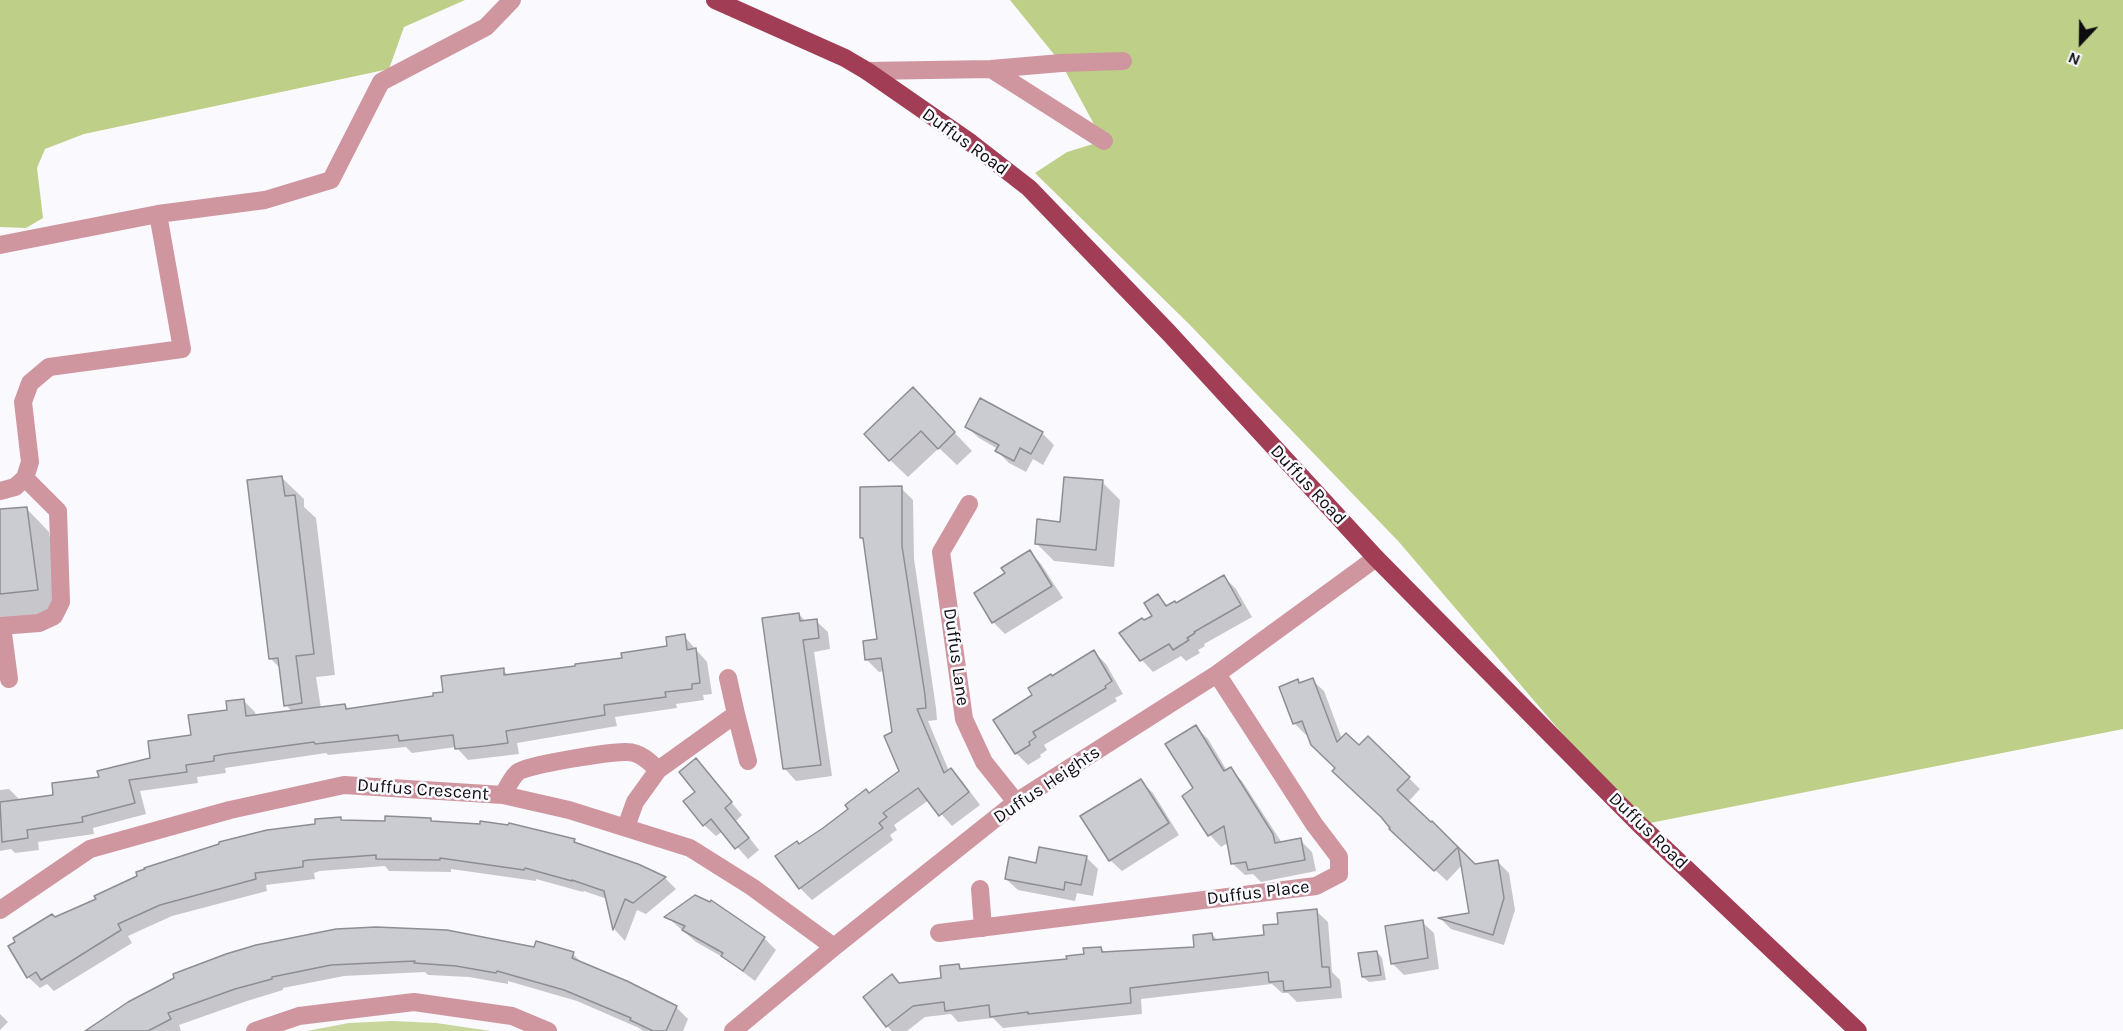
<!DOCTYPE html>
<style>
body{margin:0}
#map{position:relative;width:2123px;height:1031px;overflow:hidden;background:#f9f9fe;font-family:Karla,sans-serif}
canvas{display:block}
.north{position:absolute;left:2051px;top:12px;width:60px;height:60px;-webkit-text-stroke:4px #f9f9fe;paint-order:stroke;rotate:202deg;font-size:16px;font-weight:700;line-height:24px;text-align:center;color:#0d0d0f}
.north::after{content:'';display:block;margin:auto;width:21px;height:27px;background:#0d0d0f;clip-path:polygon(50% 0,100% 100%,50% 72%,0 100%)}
</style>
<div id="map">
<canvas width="2123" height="1031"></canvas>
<div class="north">N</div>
</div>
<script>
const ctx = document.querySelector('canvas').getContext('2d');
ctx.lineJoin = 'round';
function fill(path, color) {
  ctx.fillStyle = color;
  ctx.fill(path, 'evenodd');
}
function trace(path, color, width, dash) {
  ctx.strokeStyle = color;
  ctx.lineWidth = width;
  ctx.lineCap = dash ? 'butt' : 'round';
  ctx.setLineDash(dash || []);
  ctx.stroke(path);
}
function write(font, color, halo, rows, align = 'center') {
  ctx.font = font + ' Karla,sans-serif';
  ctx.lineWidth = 5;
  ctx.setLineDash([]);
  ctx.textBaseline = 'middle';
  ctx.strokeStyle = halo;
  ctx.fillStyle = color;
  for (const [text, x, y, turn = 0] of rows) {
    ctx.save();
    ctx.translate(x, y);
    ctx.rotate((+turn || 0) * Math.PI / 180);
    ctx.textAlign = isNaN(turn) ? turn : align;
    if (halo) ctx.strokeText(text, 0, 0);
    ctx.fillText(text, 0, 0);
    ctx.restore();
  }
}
fill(new Path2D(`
 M392,1021l44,2 55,8h-184l42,-8z`), '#c8d69b');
fill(new Path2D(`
 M0,0h465l-61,27 -15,42 -305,65 -39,15 -8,19 6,50 -17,10 -26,-1z
 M1010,0h1113v729l-483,96 -241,-283 -210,-218 -154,-151 32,-21 36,-11 -42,-78z`), '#becf87');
fill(new Path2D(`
 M930,407l42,44 -15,14 -18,-17 -31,29 -18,-17z
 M967,427l75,6 12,12 -11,20 -10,-6 -7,13 -17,-9 -12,-12 1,-2 -19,-11z
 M282,478l22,21v8l12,11 19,157 -19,2 5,31 24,-3 4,5 86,-12 68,-28 6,6 115,-17 45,-11 15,-12 23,26 5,32 -9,1 1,5 -28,4 1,4 -62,9 2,9 -100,17 2,11 -51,6 -12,-13 -44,6 -6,-6 -78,8 -2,-2 -101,15 1,5 -29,4 1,6 -58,8 6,23 -53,14 1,6 -56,8 1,8 -24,3 -4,-4 -11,2v-61l9,-1 11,11 35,-4 97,-37 40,-22 51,-37 12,12 1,4 36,-4 -6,-7 -6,-37 -9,-9z
 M1102,482l18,18 -6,67 -60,-6 -18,-18 25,-20z
 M901,488l12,12 1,59 22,149 1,12 -9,1 21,50 2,-1 11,11 18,24 -28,21 -23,-26 -35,25 3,5 -7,5 3,5 -81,60 -12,-12 -1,-42 102,-74 -17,-101 -5,1 -12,-12 -3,-18 15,-2 -14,-100 -3,-3z
 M26,508l23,24 12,81 -61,7v-109z
 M1030,552l11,12 22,34 -58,36 -12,-12 14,-48z
 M1224,577l12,12 16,28 -48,27 1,2 -7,4 2,3 -14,8 -5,-5 -28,16 -11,-12 -20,-27 32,-17 4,-20 11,11 7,-2z
 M799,614l7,8 10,-1 12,11 2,17 -16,3 18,124 -36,5 -11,-12z
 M1094,652l12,12 17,30 -8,4 2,3 -73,44 3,5 -7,5 1,2 -13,8 -12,-12 18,-58 19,-17z
 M1312,680l12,11 18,48 17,8 9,-9 52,51 -12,13 67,63 22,-4 12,12 6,37 -11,35 -53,-16 -10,-10 30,-5 -9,-49 -15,16 -44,-40 -66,-72 -29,-35 -2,1 -12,-12 3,-42 4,3z
 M1196,727l12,12 19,32 3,-2 12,12 40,62 18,-3 12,12 4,19 -55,11 -8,-8 -8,1 -12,-11 -4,-22 -8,5 -11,-12 -14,-46z
 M696,760l46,55 -6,6 23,29 -11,9 -25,-28 -7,5 -12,-11 -7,-33z
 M1141,781l12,12 26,42 -57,36 -12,-11z
 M340,818l3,3 43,1 44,-3 3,3 141,19 4,3 87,34 11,11 -30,25 -9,-4 -12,31 -10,-11 -8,-31 -23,-8 -1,1 -47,-13v2l-85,-12v3l-62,-1 -4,-5 -65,5 -6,2 1,6 -49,6 1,6 -95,25 -44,20 4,7 -78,48 -7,-7 -7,4 -12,-11 27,-58z
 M1086,857l12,12 -5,27 -16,-3 -2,8 -57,-11 -12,-11 31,-15z
 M712,902l52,36 12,12 -21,31 -29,-22 -30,-17 -29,-25 43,-13z
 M1316,911l12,11 4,50 8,8 2,18 -45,4 -9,-9h-6l-10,-9 -131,15 1,15 -139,14 -10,-10 -35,4 -7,-8 -26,3 -18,14h-15l-5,-5 5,-50 8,8 43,-5 15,-14 6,6 104,-10 33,-13 5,6 90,-6 16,-14 6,7 48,-5 14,-11z
 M1422,922l12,11 5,36 -35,6 -12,-12z
 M536,948l37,6 11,11 92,42 12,12 -5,12h-40l-4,-3 -62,-27 -69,-20v3l-39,-7 -41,-2 -3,-3 -81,4 -61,12v2l-36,11 -68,24 2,6h-93l88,-53 -1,-3z
 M1377,952l5,6 4,22 -17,2 -6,-5z
 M0,1014l8,8 -8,8z`), '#0003');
const building = new Path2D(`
 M913,387l42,45 -17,17 -17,-18 -32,30 -25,-27z
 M980,398l63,34 -12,22 -11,-6 -6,13 -19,-10 4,-6 -34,-18z
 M282,476l3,20 10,-1 19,159 -18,2 6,47 -18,3 -6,-48 -9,1 -22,-179z
 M1064,477l39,3 -7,70 -61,-6 2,-25 23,3z
 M902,486v60l23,149 1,13 -9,1 27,64 7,-5 18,24 -30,24 -21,-28 -35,25 4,4 -8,6 4,5 -84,61 -24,-33 22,-15 2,3 24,-16 25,-19 -3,-4 21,-16 3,4 30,-22 -15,-35 8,-4 -11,-74 -16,2 -2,-19 14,-2 -14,-101h-3v-51z
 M27,507l11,83 -38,4v-85z
 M1030,550l22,36 -60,37 -18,-30 31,-20 -4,-5z
 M1224,575l17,30 -47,27 1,1 -8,5 2,2 -16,10 -4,-6 -29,17 -21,-28 23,-15 2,2 8,-4 -8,-13 14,-9 8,12 9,-5 1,2z
 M799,613l1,8 17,-2 2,19 -16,2 18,125 -38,4 -21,-151z
 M685,634l2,16 9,-2 4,35 -8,1v5l-27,3 1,5 -62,8 1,10 -99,16 2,12 -23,3 -30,3 -2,-14 -54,6 -1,-6 -83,9 -1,-2 -89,12 -11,2v5l-28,4 1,7 -58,8 6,23 -53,14 1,5 -56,8 1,8 -26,4 -2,-40 53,-7 -1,-12 47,-6 -2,-6 53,-13 -2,-17 43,-6 -3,-20 39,-5 -1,-9 18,-2 2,17 99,-12 1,5 47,-7 40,-6v-3l10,-1 -2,-16 63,-8v7l71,-9v-2l47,-6 -1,-5 46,-7 -1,-9z
 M1094,650l18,31 -7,5 1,2 -73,44 3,5 -7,5 1,3 -15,9 -22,-34 39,-25 -4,-7 23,-14 1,2z
 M1313,678l24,64 9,-9 13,12 9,-9 42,41 -13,13 34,32 1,-1 43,43 23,-4 6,38 -11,37 -55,-17 31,-5 -11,-66 -24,24 -45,-42 1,-1 -9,-11 -49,-46 3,-3 -24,-23 -9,-24 -9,3 -14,-37 19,-8 1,4z
 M1196,725l28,46 7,-4 42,67 2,9 26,-5 4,22 -57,10 -2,-8 -15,2 -7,-38 -16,10 -26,-40 11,-8 -28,-44z
 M696,758l36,44 -7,6 24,30 -14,11 -24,-30 -8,7 -20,-25 12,-9 -16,-20z
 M1141,779l28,44 -60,38 -29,-45z
 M385,816l46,2v3l49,3v-3l28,4 1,-2 66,16 -1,3 64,22 28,13 -33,26 -8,-4 -12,31 -9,-39 -32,-11v1l-47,-13 -1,2 -84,-12v2l-64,-1v-4l-68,5 -5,1v6l-48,6 1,6 -96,26 -42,19 3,6 -80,50 -5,-8 -9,6 -19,-32 7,-4 -2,-4 39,-24 3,3 41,-18 -2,-3 43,-20 -1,-4 9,-3 -1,-1 75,-24v-2l48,-12 48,-6v-5l26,-2v3l44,1z
 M1039,847l48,9 -6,29 -16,-3 -1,8 -59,-11 4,-22 27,6z
 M695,895l15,7 1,-2 54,37 -22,34 -22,-15 2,-3 -41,-23 3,-4 -21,-9z
 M1317,909l5,58h7l2,20 -47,4 -1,-10 -14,1 -1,-10 -138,16 1,15 -103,11v-2l-38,5 -1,-12 -44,6 -1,-9 -31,4 -27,21 -23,-30 29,-23 7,9 42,-5 -1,-12 19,-2 1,5 107,-10 -1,-3 18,-2 -1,-6 18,-1 1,5 92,-5 -1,-12 19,-2 1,7 51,-5 -1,-10 15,-1 -1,-11z
 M1423,920l5,38 -37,6 -6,-38z
 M376,927l71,3 87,17 2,-6 38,11 -2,6 55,23 50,25 -11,25h-13l-23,-11 1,-2 -67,-28 -67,-19 -1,2 -40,-7 -42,-3 1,-2 -84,4 -59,12v2l-37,10 -67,24 3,6 -23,12h-63l43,-29 46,-24 -1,-4 53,-20 30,-9 80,-16z
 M1377,951l4,24 -19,2 -4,-24z`);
fill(building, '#cbcbd2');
trace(building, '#8d8d93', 1.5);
trace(new Path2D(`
 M991,69l113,72
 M867,71l124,-2 70,-6 62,-2
 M0,245l158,-31
 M0,491l15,-4 10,-9 5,-16 -7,-60 7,-19 19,-16 133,-18 -24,-135 107,-14 66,-20 50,-98 105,-55 26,-27
 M969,504l-28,48 23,167 20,43 32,40
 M0,626l39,-3 15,-7 7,-14 -3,-91 -33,-33
 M2,626l7,53
 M728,678l8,36
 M503,795c4,-7 8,-17 15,-23 8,-7 95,-21 109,-20 13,0 23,10 31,18
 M626,827l9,-25 23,-32 78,-56 12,47
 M980,889l3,39
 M0,910l90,-61 140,-39 114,-25 159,10 66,15 121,38 62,39 82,60
 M939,933l377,-47 23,-12v-17l-25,-33 -97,-150
 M255,1031l44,-15 115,-14 98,14 36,15
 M733,1031l101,-84 182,-145 201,-128 159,-116`), '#cf969f', 18);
trace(new Path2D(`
 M715,0l130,58 22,13 104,72 58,45 140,145 207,225 264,267 218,206`), '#a13d55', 18);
write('18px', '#0d0d0f', '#f9f9fe', [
 ["Duffus Road",965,142,36],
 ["Duffus Road",1308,485,47],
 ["Duffus Lane",956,657,82],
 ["Duffus Heights",1047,785,-34],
 ["Duffus Crescent",423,790,4],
 ["Duffus Road",1648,831,44],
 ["Duffus Place",1258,893,-7]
]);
</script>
